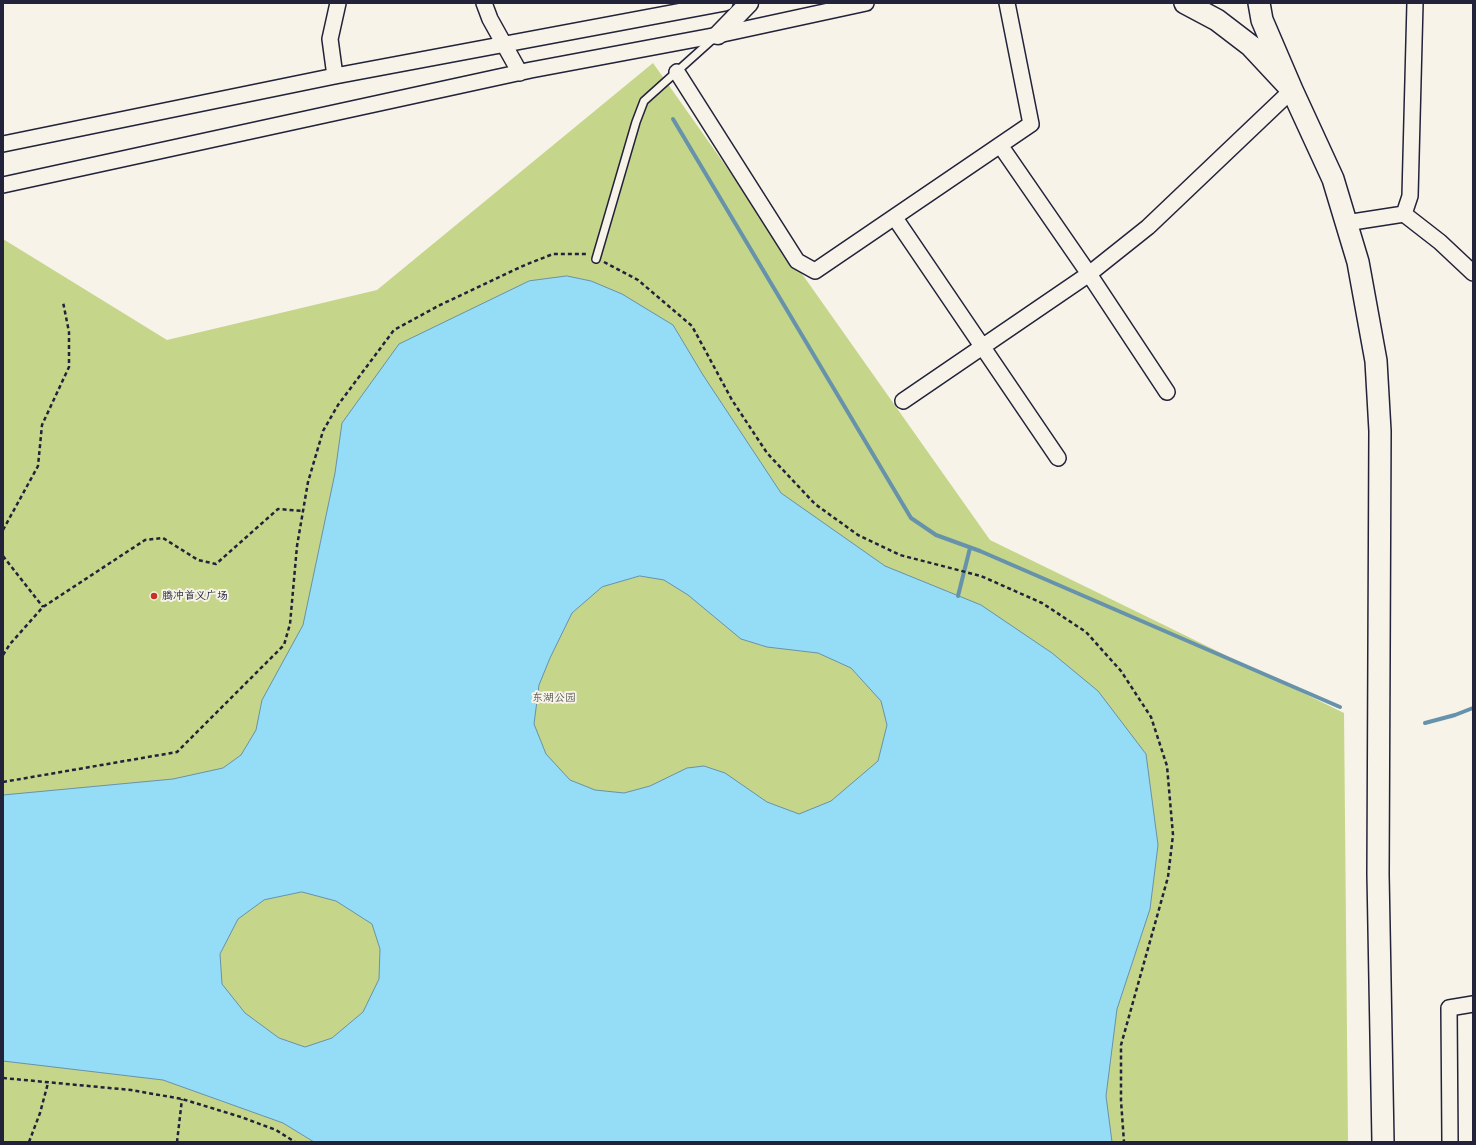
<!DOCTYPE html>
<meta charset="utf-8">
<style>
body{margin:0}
#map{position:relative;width:1476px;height:1145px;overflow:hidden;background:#f7f3e8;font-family:"Shantell Sans",sans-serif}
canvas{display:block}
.frame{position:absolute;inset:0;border:4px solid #22223b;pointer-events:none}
</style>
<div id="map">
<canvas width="1476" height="1145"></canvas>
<div class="frame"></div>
</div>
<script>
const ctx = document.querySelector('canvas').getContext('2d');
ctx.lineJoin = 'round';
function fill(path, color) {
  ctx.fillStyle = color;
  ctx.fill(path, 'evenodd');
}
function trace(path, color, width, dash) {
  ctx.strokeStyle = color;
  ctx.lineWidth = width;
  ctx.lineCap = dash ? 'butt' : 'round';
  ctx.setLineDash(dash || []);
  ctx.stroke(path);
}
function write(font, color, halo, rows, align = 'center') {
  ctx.font = font + ' "Shantell Sans","LXGW WenKai TC",sans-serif';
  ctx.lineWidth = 4;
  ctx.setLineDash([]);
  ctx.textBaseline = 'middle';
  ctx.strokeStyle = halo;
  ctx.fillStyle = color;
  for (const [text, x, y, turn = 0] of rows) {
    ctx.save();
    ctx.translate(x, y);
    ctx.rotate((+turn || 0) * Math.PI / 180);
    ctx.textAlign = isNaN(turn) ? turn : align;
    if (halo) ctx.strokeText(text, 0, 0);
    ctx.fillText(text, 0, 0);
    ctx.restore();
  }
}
fill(new Path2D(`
 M653,63l337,477 354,173 4,429h-1345v-903l164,101 210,-50z`), '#c5d58a');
const water = new Path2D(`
 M567,276l24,5 31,13 51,31 30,50 78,118 104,73 96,39 71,48 46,38 48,63 12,91 -8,64 -33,100 -11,87 6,46h-798l-31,-19 -120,-43 -160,-19v-266l170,-16 50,-11 18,-13 15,-25 6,-30 41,-75 32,-152 7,-50 57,-79 130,-63zM640,576l24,4 24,15 53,44 26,8 51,6 33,15 30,33 6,24 -9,36 -47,40 -32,13 -32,-12 -42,-29 -21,-7 -17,2 -37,18 -26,7 -29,-3 -25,-10 -24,-26 -12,-30 5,-39 11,-27 22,-45 30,-26zM302,892l34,9 36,23 8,25 -1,30 -16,33 -31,26 -27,9 -26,-9 -34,-25 -23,-29 -2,-30 18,-35 26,-19z`);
fill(water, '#95ddf6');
trace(water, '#6792ab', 1);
trace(new Path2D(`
 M673,119l238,399 25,17 44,16 360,156
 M958,596l12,-48
 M1425,723l30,-8 18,-7`), '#6792ab', 4);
const service = new Path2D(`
 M596,259l40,-137 8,-21 69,-62`);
const minor = new Path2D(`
 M484,3l6,16 30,54
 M677,72l120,189 18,10 216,-147 -24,-121
 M335,76l-5,-37 8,-36
 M3,144l332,-68 390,-73
 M1000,145l89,129 78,118
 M3,185l528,-115 187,-35 148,-32
 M1404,214l36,28 33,31
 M895,218l163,240
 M1346,223l58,-9 6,-18 5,-193
 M903,401l186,-127 59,-47 144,-137
 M1450,1142l-1,-134 24,-4`);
const tertiary = new Path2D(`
 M718,35l31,-32`);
const secondary = new Path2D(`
 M1185,3l32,17 34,26 41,44 -30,-70 -3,-17
 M1292,90l41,89 25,83 18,99 4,70 -2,443 5,268`);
trace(service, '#22223b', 10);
trace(minor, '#22223b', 18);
trace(tertiary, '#22223b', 21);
trace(secondary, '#22223b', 24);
trace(new Path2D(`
 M604,262l34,18 54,46 40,74 35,53 48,51 43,31 42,20 81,21 61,27 44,29 35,39 30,46 16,49 6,69 -5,42 -47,168v56l3,41
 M3,530l35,-64 4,-41 27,-58v-35l-6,-30
 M3,556l40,51
 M3,655l7,-11 33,-37 102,-67 18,-2 35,22 18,4 62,-55 25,2
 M3,782l174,-30 107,-107 6,-21 7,-78 11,-64 15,-51 15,-26 56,-75 46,-25 85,-40 28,-11h34
 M3,1078l128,12 51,9 59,18 35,13 19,12
 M29,1142l11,-29 8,-30
 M177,1142l5,-43`), '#22223b', 2.5, [4, 3]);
trace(service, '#f7f3e8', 7);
trace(minor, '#f7f3e8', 15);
trace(tertiary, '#f7f3e8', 18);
trace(secondary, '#f7f3e8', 21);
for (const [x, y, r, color] of [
 [154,596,4,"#c8321e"]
]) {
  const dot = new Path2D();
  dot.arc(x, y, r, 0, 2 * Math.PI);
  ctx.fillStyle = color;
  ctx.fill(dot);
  trace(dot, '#f7f3e8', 1.5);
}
write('11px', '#22223b', '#f7f3e8', [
 ["腾冲首义广场",162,596]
], 'left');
write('11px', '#535853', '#f7f3e8', [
 ["东湖公园",554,698]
]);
</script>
